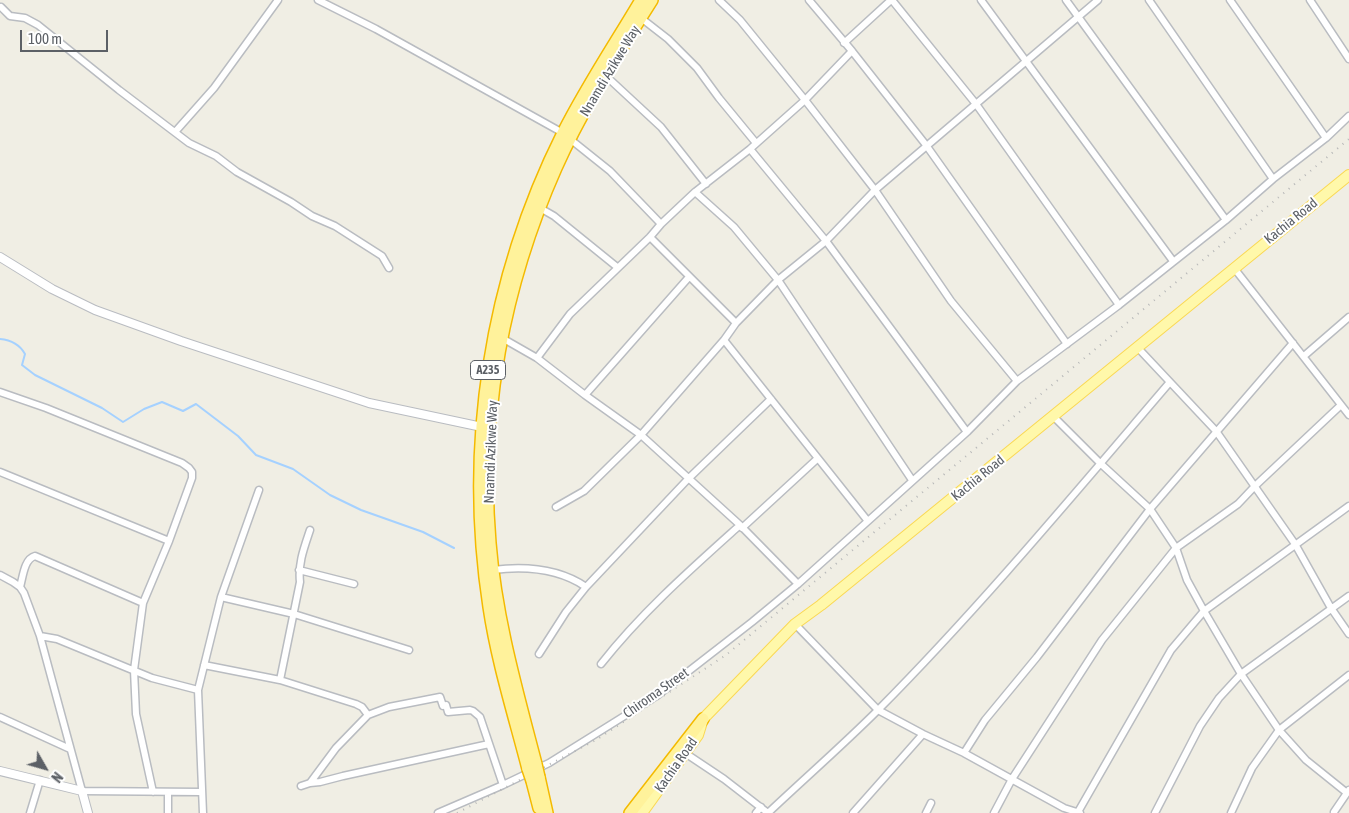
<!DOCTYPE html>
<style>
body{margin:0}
#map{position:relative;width:1349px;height:813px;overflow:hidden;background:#f0eee4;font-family:"Asap Condensed",sans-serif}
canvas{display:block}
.north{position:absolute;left:20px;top:743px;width:50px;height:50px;-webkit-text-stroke:4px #fff;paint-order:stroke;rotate:128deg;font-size:14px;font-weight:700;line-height:20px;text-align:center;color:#5c6066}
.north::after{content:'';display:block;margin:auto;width:18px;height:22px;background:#5c6066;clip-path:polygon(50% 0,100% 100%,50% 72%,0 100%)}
.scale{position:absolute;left:20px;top:30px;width:88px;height:22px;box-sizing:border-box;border:2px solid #5c6066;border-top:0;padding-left:6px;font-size:15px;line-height:18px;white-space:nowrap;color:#5c6066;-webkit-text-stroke:4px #fff;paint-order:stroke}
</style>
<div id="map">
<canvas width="1349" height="813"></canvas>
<div class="north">N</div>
<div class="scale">100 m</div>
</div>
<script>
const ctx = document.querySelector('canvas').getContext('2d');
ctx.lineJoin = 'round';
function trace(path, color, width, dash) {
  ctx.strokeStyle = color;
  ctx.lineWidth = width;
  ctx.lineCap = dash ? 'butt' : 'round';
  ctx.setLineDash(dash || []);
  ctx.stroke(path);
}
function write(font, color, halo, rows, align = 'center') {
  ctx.font = font + ' "Asap Condensed",sans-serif';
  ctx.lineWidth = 4;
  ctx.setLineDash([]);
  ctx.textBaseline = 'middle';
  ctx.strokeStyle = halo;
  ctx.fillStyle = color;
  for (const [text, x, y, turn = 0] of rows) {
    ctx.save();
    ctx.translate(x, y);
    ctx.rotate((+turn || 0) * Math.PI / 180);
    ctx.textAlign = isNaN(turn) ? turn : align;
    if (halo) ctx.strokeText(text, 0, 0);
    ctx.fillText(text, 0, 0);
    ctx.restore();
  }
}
trace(new Path2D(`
 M0,339c11,1 20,6 25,15l-3,11 13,10 67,33 21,14 21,-13 18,-7 21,9 13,-7 42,32 18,19 37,14 37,26 31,15 62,22 31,16`), '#a5d1ff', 2);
const minor = new Path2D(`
 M318,0l58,29 187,104
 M719,0l21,20 65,80 70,90 76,111 66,80
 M809,0l43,51 74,94 141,199
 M892,0l84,104 143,201
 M981,0l192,261
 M1066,0l160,220
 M1149,0l124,179
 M1230,0l96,138
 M1310,0l39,59
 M1,7l9,9 15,2 13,7 81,65 70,53 27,13 21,16 54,30 21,14 23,10 47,30 7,12
 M641,18l27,21 29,29 22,30 37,45
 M844,43l47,-43
 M606,76l55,51 45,57
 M175,132l39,-44 64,-88
 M570,139l40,32 51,53
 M750,149l76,92 141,191
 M695,192l39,35 44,53 134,200
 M540,208l14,8 63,51
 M650,237l86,86
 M1234,268l115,147
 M502,338l35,20 48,37 56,40 99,90 58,59
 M724,340l143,180
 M1138,348l78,83 79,113 36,64 18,26
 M1304,356l45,-39
 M537,358l33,-44 80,-77 11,-13 34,-32 55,-43 55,-49 47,-49
 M0,392l46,16 136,55 7,5 3,4v6l-23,63 -26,62 -9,67 2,44 17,78
 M585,395l104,-118
 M1054,417l46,46 50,46 26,39 11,32 17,31 37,63 38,56 27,30 41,33
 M0,472l169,69
 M556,507l28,-16 57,-56 83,-95 12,-17 42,-43 48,-39 49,-51 223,-190
 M742,528l75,-69
 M299,570l55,14
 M493,570c32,-4 65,-2 93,17
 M0,575l13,7 7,5 4,6 16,43 42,155 119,1
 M20,587c3,-10 4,-28 15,-31l108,47
 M221,597l73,17 115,36
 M795,624l83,86 45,24 41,19 100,55 16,5
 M40,636l17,3 95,39 46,12
 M539,654l27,-42 20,-25 102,-108 83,-80
 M601,664c41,-52 90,-95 139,-139
 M204,665l76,15 76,24 6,3 6,8 21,-8 51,-10 3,9 3,-1 2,7 22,-2 3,1 7,6 23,68
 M280,680l20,-98c-2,-19 4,-34 10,-52
 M0,717l70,32
 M685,753l39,26 44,34
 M964,753l21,-33 52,-63 113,-148 143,-166
 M310,783l10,-1 23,-6 146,-32
 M301,786l9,-3 26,-35 32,-33
 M168,792v21
 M1078,812l93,-162 33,-39 145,-105
 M1334,812l15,-22
 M30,813l10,-33
 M203,813l-5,-123 23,-93 38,-107
 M438,813l65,-28 46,-22 109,-68 94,-73 46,-38 169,-152 50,-51 102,-76 107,-85 47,-41 53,-41 23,-22
 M756,813l5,-6
 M768,813c36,-34 75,-68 110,-103 103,-104 197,-217 292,-328
 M853,813l70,-79
 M926,813l5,-10
 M994,813l18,-34 90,-139 74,-92 62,-44 17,-18 86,-81
 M1155,813l45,-87 19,-28 22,-24 108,-78
 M1231,813l21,-45 27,-38 70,-55`);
const tertiary = new Path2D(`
 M0,257l52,32 43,21 86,31 188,62 113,24
 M0,771l82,20 6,22`);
const primary = new Path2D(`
 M642,813l56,-78 5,-16 92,-95 26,-19 528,-430`);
const trunk = new Path2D(`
 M536,764c-19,-73 -40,-146 -46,-221 -11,-128 14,-258 66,-375 26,-59 62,-114 96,-168
 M528,769c-14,-54 -31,-108 -39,-162 -25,-162 1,-328 74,-474 23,-46 52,-89 78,-133
 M539,777l8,36
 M532,781l7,27
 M630,813l73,-94`);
trace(minor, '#b9bcc1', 9);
trace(tertiary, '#b9bcc1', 10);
trace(primary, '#fad853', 12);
trace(trunk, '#f4ba00', 14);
trace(minor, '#fff', 6);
trace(tertiary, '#fff', 8);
trace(primary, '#fff8aa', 10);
trace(trunk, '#fff29b', 11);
trace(new Path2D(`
 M457,813l139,-73 130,-85 623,-516`), '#b6b7b7', 2, [1, 6]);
const trunkBridge = new Path2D(`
 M536,764l3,13
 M528,769l4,12`);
trace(trunkBridge, '#f4ba00', 14, []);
trace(trunkBridge, '#fff29b', 11);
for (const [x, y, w] of [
 [488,370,35]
]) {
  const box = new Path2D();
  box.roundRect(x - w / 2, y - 9.5, w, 19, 4);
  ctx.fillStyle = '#fff';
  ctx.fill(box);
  trace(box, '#5c6066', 1);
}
write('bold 12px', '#5c6066', null, [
 ["A235",488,370]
]);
write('14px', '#5c6066', '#fff', [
 ["Nnamdi Azikwe Way",610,71,-59],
 ["Kachia Road",1291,221,-39],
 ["Nnamdi Azikwe Way",491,452,-88],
 ["Kachia Road",978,478,-39],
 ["Chiroma Street",656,693,-35],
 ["Kachia Road",676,765,-55]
]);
</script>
